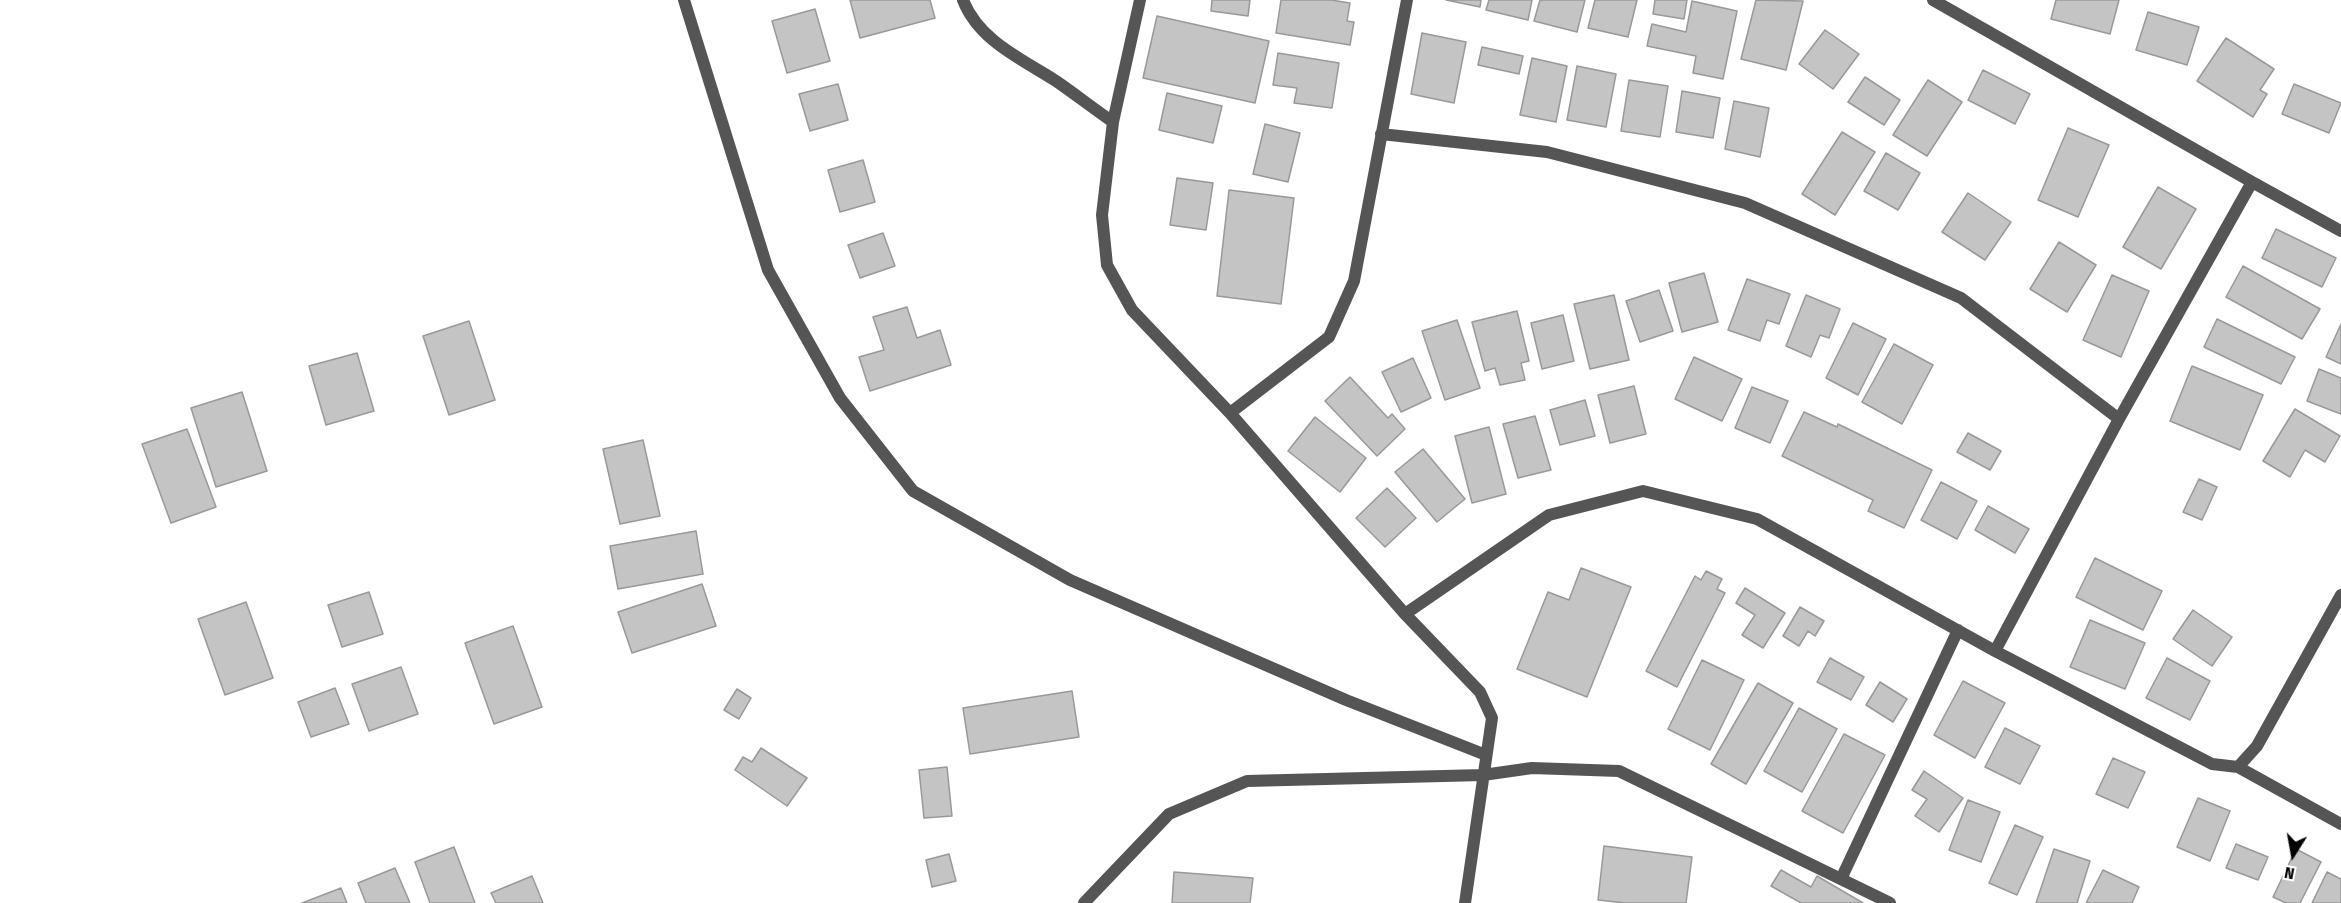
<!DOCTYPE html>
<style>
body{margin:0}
#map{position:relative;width:2341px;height:903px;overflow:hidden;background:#fff;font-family:"Fira Sans Condensed",sans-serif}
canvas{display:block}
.north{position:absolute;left:2263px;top:825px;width:60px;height:60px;-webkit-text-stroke:4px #fff;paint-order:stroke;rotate:191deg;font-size:16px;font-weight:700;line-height:24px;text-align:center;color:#000}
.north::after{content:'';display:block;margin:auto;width:21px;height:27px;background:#000;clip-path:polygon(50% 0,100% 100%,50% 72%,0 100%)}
</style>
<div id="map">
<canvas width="2341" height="903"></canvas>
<div class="north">N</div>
</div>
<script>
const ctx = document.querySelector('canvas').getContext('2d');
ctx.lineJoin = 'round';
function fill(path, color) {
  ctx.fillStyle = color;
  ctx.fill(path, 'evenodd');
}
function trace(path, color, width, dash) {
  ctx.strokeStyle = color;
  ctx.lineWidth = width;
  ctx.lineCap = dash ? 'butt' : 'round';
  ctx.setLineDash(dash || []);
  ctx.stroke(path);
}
const building = new Path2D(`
 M850,0h80l5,18 -75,20z
 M1212,0h38l-2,16 -37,-5z
 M1281,0h50l19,3 -3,18 7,1 -4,23 -74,-12z
 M1446,0h35l-1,7z
 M1489,0h43l-4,20 -42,-10z
 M1540,0h45l-8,32 -43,-11z
 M1595,0h42l-9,37 -40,-9z
 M1655,0h32l-3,19 -31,-5z
 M1756,0l47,1 -17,69 -45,-11z
 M2056,0h63l-9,34 -59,-15z
 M1692,1l45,10 -14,68 -30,-6 3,-17 -49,-10 5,-22 34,8z
 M815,9l15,52 -43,12 -15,-52z
 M2148,12l51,15 -12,38 -51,-15z
 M1157,16l112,25 -14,62 -112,-25z
 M1825,30l34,24 -26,35 -34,-25z
 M1422,33l44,9 -12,61 -43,-9z
 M2226,38l48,31 -14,21 7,4 -14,23 -56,-36z
 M1482,47l41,9 -4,18 -41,-9z
 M1278,53l61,10 -7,45 -38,-5 3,-15 -24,-3z
 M1532,58l35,8 -11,56 -36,-7z
 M1577,66l39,8 -10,53 -39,-7z
 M1983,70l47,24 -15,30 -47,-24z
 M1865,77l35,23 -16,25 -36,-23z
 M1629,80l39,6 -8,51 -39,-6z
 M1928,80l34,22 -35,54 -34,-21z
 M838,84l10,36 -38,11 -11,-37z
 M2294,84l47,19 -12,30 -47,-19z
 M1682,91l38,7 -7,40 -37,-6z
 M1167,93l55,13 -9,37 -54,-13z
 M1734,101l35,7 -9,49 -35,-8z
 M1265,124l35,9 -12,49 -35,-8z
 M2068,128l41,17 -31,72 -40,-17z
 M1842,132l33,20 -40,63 -33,-21z
 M1886,153l34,20 -22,37 -34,-19z
 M863,160l12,42 -35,10 -12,-42z
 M1177,178l36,5 -7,47 -36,-5z
 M2158,187l38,22 -35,60 -38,-22z
 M1229,190l65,8 -13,106 -64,-8z
 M1968,193l43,29 -26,38 -43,-28z
 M2276,229l60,29 -14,29 -60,-29z
 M883,233l12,33 -35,12 -12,-33z
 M2059,242l37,23 -29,47 -37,-23z
 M2243,266l77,43 -18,30 -76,-42z
 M1704,273l14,49 -36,10 -13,-49z
 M2112,275l37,16 -28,66 -38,-17z
 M1747,279l43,15 -11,30 -12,-4 -7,21 -32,-11z
 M1659,290l14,41 -33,11 -14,-41z
 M1614,295l15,65 -39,9 -16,-65z
 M1806,295l34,14 -11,29 -9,-3 -9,22 -25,-11z
 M907,307l10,31 23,-8 11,35 -81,26 -11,-34 25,-7 -11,-33z
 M1517,311l12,50 -8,2 4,17 -25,5 -5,-17 -10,3 -13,-49z
 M1563,315l11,46 -32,8 -11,-46z
 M2217,319l78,38 -14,27 -77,-37z
 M1457,320l23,68 -35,12 -23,-69z
 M469,321l26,79 -46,15 -26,-79z
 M1853,323l33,16 -28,56 -32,-17z
 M2341,324v40l-15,-7z
 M1894,344l39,21 -31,59 -40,-22z
 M357,353l17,58 -48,14 -17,-59z
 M1694,357l48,22 -20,42 -47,-22z
 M1413,358l18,40 -30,14 -19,-40z
 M2192,366l71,29 -23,55 -70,-29z
 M2319,369l22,9v36l-34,-13z
 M1350,377l38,41 4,-4 13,15 -28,27 -52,-55z
 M1634,386l12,48 -36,9 -12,-48z
 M1752,387l36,14 -18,42 -35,-15z
 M242,392l25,79 -51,16 -25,-79z
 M1585,400l10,36 -35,9 -10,-35z
 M2295,409l45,27 -15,26 -20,-12 -15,27 -27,-16z
 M1804,412l33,15 1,-3 94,46 -28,58 -36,-17 5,-11 -91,-44z
 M1535,416l16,54 -33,8 -15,-54z
 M1315,417l51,41 -26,34 -52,-41z
 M1489,427l17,67 -34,9 -17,-67z
 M187,429l29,78 -45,16 -29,-79z
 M1968,433l33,18 -11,19 -33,-18z
 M643,440l17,76 -40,8 -17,-75z
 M1423,449l42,50 -28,23 -42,-50z
 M2199,479l18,8 -15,33 -19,-8z
 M1941,482l36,19 -20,38 -36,-19z
 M1387,488l29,30 -31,29 -29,-29z
 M1988,506l41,23 -14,24 -40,-23z
 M696,531l7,43 -85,15 -8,-43z
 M2095,558l67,33 -19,39 -67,-33z
 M1581,568l50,19 -44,110 -70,-28 31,-77 21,8z
 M1706,571l16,8 -5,10 8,4 -48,94 -31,-16 49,-95 6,4z
 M702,584l14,42 -84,27 -14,-41z
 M1745,588l40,25 -22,35 -21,-13 13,-20 -19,-12z
 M369,592l14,42 -41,13 -14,-42z
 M246,602l27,76 -48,17 -27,-76z
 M1800,607l24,14 -9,15 -7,-5 -9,15 -16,-10z
 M2193,610l39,27 -20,29 -39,-27z
 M2090,620l55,23 -20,46 -55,-22z
 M513,626l29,81 -48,17 -29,-81z
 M1830,658l34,19 -13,23 -34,-18z
 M2167,658l43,23 -20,39 -44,-22z
 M1702,660l42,20 -34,70 -42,-21z
 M401,667l17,47 -49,17 -17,-47z
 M1963,681l42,22 -30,55 -41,-23z
 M1880,682l27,17 -14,23 -27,-17z
 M1758,683l35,20 -47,81 -35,-20z
 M335,688l14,36 -38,13 -13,-35z
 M737,689l14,9 -12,21 -15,-9z
 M1072,691l7,46 -109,17 -7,-46z
 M1799,708l38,21 -35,63 -38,-21z
 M2005,728l35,18 -20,38 -35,-17z
 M1844,734l41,21 -42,78 -41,-22z
 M761,748l46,30 -20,28 -52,-36 8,-13 9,5z
 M2113,758l32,14 -17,36 -32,-14z
 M947,767l5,49 -28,2 -5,-48z
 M1924,771l39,27 -24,34 -24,-16 12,-17 -15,-9z
 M2198,798l32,13 -20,50 -33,-14z
 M1968,800l32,12 -19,50 -32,-12z
 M2015,825l28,12 -26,58 -28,-12z
 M2236,844l32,13 -10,23 -32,-12z
 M1604,846l88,11 -6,46h-61l-27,-3z
 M454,847l21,56h-45l-15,-41z
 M2054,849l36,12 -13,42h-41z
 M2296,849l25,13 -21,41h-14l-13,-6z
 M949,854l7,27 -24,6 -6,-27z
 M395,868l15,35h-44l-8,-20z
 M1781,870l30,17 6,-11 46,27h-62l-30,-17z
 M2103,870l36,17 -7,16h-46z
 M1174,872l79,6 -3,25h-78z
 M2327,872l14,7v24h-29z
 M532,876l11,27h-47l-5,-10z
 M341,888l6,15h-45z`);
fill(building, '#c4c4c4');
trace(building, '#999', 1.5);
trace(new Path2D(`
 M684,0l84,270 72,128 73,93 157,89 276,120 140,55
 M963,0c16,41 59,59 93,81 19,13 38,28 57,41
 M1140,0l-27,122 -11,93 5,50 25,45 98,103
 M1407,0l-53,281 -25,56 -99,76 175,201 75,78 12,26 -27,185
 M1933,0l319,182 89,49
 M1381,134l166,18 198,51 216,95 158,121
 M1405,614l144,-99 94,-24 114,28 238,132 217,113 26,3 19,-21 84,-151
 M1995,651l124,-232 133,-237
 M2238,767l103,57
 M1841,879l117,-249
 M1084,903l85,-89 78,-33 236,-6 49,-7 87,3 271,132`), '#555', 12);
</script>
